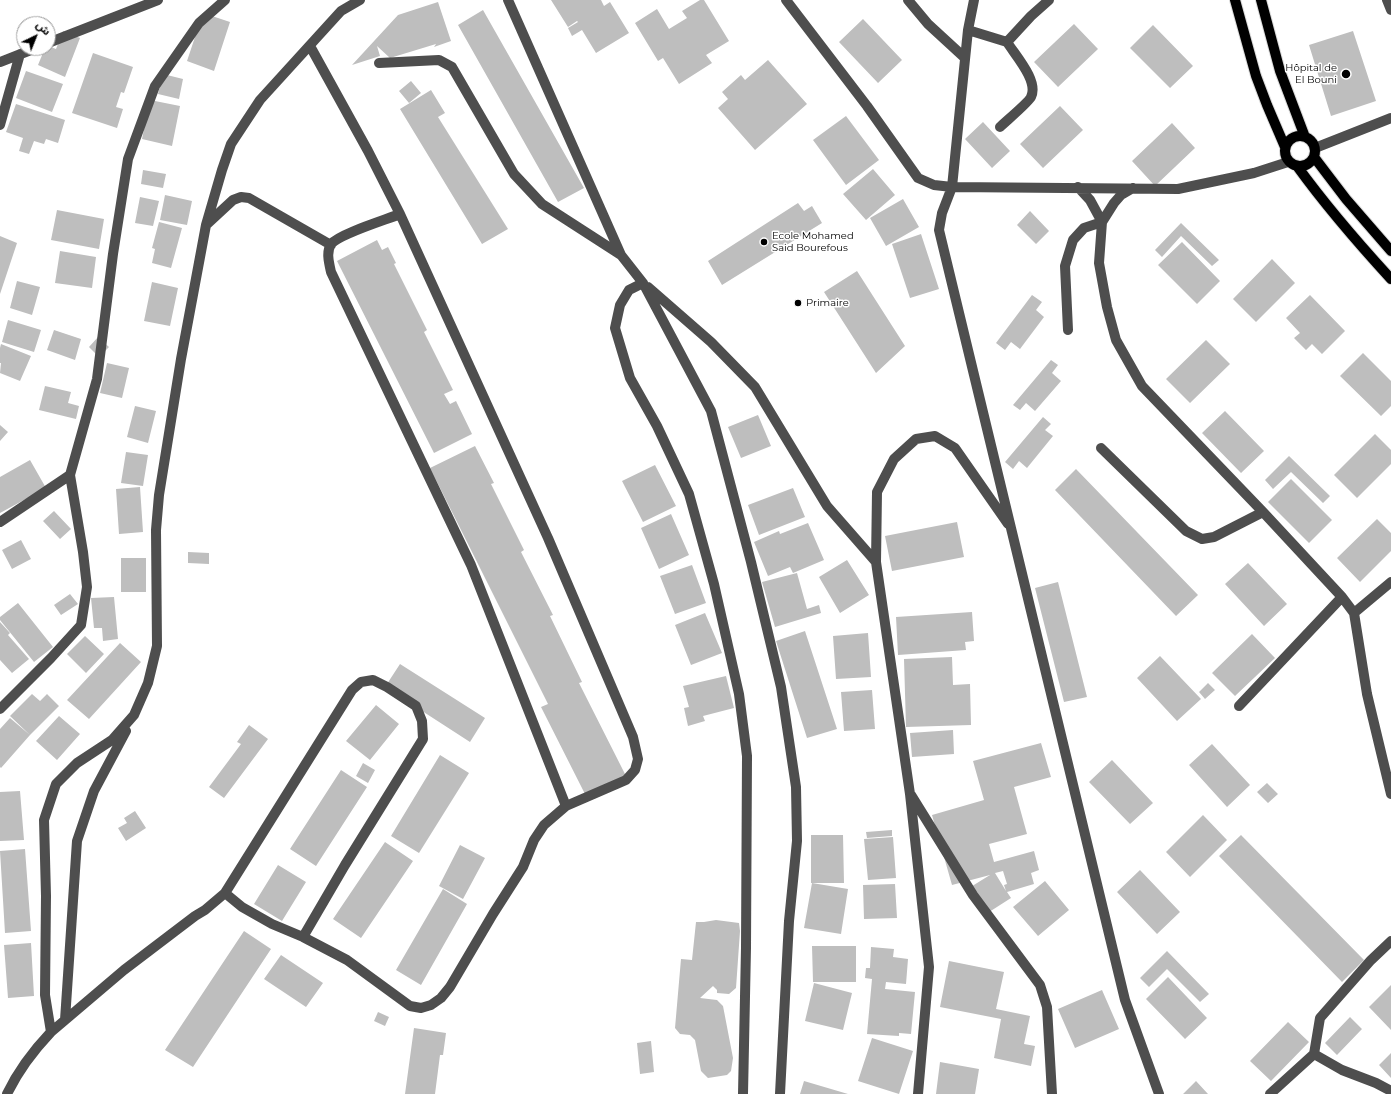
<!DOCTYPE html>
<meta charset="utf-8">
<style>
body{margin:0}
#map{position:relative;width:1391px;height:1094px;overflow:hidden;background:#fff;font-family:Montserrat,"Noto Sans Arabic",sans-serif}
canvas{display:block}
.north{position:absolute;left:16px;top:16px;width:40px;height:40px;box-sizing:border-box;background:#fff;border:1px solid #999;border-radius:50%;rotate:43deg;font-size:11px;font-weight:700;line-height:16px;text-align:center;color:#000}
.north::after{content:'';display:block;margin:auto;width:14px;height:18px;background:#000;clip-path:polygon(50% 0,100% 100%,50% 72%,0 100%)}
</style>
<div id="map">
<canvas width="1391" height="1094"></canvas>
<div class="north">ش</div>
</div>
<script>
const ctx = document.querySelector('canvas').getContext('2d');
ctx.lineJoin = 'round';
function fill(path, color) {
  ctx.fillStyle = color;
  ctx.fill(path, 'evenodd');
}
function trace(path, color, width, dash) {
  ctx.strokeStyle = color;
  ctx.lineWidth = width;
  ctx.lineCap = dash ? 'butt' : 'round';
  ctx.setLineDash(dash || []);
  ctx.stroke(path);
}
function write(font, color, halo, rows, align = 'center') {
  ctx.font = font + ' Montserrat,sans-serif';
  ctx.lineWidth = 3;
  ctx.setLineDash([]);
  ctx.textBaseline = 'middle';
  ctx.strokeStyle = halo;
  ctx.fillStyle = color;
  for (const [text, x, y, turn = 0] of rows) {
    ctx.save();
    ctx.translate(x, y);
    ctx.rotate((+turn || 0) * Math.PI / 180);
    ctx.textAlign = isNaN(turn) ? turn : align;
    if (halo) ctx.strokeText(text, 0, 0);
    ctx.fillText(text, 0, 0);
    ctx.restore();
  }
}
fill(new Path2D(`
 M551,0h50l3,6 6,-4 19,31 -33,20 -14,-23 -10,6 -4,-8 10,-6 -1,-1 -9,6z
 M700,0h4l25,41 -23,14 6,8 -33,21 -16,-26 -5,3 -23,-38 22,-14 12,20 18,-11 -5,-7z
 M438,2l13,39 -17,6 2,-3 -46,14 -13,-12 3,10 -28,9 46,-50z
 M483,10l101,178 -26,14 -100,-177z
 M203,13l27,9 -16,49 -27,-10z
 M863,19l39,41 -24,23 -39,-41z
 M1074,24l24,25 -40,38 -24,-25z
 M1153,25l40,41 -23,22 -40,-40z
 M63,31l17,7 -15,39 -27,-12 7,-17h3v-2l8,3z
 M1353,31l23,70 -45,15 -22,-71z
 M93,53l40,14 -9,26 -3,-1 -5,15 7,2 -6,19 -45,-15z
 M768,60l39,44 -52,46 -37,-42 10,-9 -6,-7 19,-17 4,5z
 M26,71l37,13 -11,28 -36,-14z
 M163,74l20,5 -4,20 -21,-5z
 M411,81l10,12 -12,10 -10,-12z
 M431,90l14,23 -7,4 70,112 -26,15 -82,-135z
 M150,100l30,6 -8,40 -30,-7z
 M16,104l49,16 -7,23 -12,-4 -2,5 -10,-3 -5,13 -10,-3 4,-13 -17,-6z
 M1060,106l23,24 -40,38 -23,-24z
 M846,116l33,44 -33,25 -33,-45z
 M983,122l27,29 -18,17 -27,-29z
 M1172,123l23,25 -40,38 -23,-25z
 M873,169l22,26 -29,25 -23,-26z
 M143,170l23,4 -3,14 -22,-4z
 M165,195l27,6 -5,24 -27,-5z
 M140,197l19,4 -6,25 -18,-3z
 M903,199l16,28 -33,19 -16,-28z
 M798,203l6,8 8,-5 10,17 -100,62 -14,-24z
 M57,210l47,9 -5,30 -48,-9z
 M1030,211l19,20 -13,13 -19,-19z
 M159,222l23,6 -11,40 -19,-5 3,-14 -3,-1z
 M1181,223l38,37 -7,6 -31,-30 -19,21 -7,-7z
 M921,234l18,55 -29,9 -18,-54z
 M0,236l17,7 -17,51z
 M377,240l5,10 6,-3 8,16 -2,1 33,66 -3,2 29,58 -9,4 6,10 6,-3 16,33 -38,19 -97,-192z
 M1182,242l38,39 -23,23 -39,-39z
 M60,251l36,6 -4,31 -37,-5z
 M1272,259l23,24 -39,39 -23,-23z
 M857,271l48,75 -29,27 -52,-81z
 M17,281l23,6 -8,28 -22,-7z
 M152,282l26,6 -8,38 -26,-5z
 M1032,295l10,7 -6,8 8,7 -24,32 -9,-7 -6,8 -9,-7z
 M1310,295l35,36 -23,23 -10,-10 -6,6 -12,-12 6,-5 -14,-15z
 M8,320l33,10 -7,22 -32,-10z
 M54,330l27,9 -6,21 -28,-10z
 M98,337l11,10 -10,10 -10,-10z
 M1206,340l24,24 -40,39 -24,-24z
 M1,344l30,12 -11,25 -20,-8 1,-10h-1v-15z
 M1363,353l28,28v25l-10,10 -41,-40z
 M1051,360l7,5 -6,8 9,8 -26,30 -9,-8 -6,7 -7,-5z
 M107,363l22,5 -7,30 -22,-5z
 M45,386l26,6 -3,11 11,3 -3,13 -37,-9z
 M135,406l21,5 -8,32 -21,-6z
 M1225,411l39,40 -23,22 -39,-40z
 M758,415l13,31 -30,12 -13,-31z
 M1043,417l8,7 -6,6 8,6 -26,32 -8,-7 -6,8 -8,-7z
 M0,425l8,7 -8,9z
 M1375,434l16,16v14l-34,34 -23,-23z
 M475,446l19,37 -3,1 33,66 -3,2 32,63 -3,1 32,66 -3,1 47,93 -40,20 -45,-89 7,-3 -118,-236z
 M126,452l22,3 -5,31 -22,-3z
 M1289,456l41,40 -7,7 -32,-31 -18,17 -8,-9z
 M30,460l16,28 -46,25v-36z
 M655,465l21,41 -33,16 -21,-41z
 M1076,469l122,126 -22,21 -121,-126z
 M1291,479l41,41 -23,23 -41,-41z
 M140,487l3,45 -24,2 -3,-45z
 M793,488l12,29 -46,18 -11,-30z
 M54,511l17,18 -11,10 -17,-18z
 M671,514l18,41 -30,14 -18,-41z
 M1377,519l14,14v18l-31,31 -23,-24z
 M957,522l7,35 -72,14 -7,-35z
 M808,523l16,37 -31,13 -3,-6 -22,9 -14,-34 25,-11 1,3z
 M21,540l10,19 -19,10 -10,-19z
 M188,552l21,1v11l-21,-1z
 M121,558h25v34h-25z
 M847,560l22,35 -29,18 -21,-36z
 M1248,563l39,41 -23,22 -39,-42z
 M692,565l14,38 -31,11 -15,-38z
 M797,573l10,36 12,-4 2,8 -46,14 -13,-45z
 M1058,582l29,115 -23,5 -29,-114z
 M70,594l8,10 -17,11 -7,-10z
 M114,597l4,42 -15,2 -1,-13h-8l-3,-30z
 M18,603l35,44 -19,15 -34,-42v-3z
 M972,612l2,29 -9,1 1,8 -68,5 -2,-38z
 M705,613l17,40 -31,12 -16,-40z
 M0,622l10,11 -2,2 21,24 -17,14 -12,-13z
 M805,631l32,98 -30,9 -31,-97z
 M868,633l3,44 -35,2 -3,-43z
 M1252,634l23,24 -40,38 -23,-23z
 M85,636l19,18 -18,19 -19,-19z
 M120,643l21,19 -52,57 -22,-19z
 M1160,656l41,43 -24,22 -40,-43z
 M952,657l1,28 17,-1 1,41 -65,2 -2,-68z
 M400,664l85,54 -15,24 -85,-55z
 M726,676l8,32 -31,8 2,5 -17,5 -4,-18 5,-1 -6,-21z
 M1208,683l7,7 -10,9 -6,-7z
 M872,690l3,39 -31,2 -3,-39z
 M32,694l8,7 7,-7 12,12 -29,29 -20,-19z
 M376,705l23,19 -29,36 -24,-19z
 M59,716l21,18 -23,26 -21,-19z
 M10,718l20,17 -29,33 -1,-1v-38z
 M249,725l19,14 -44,59 -15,-11 32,-43 -4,-2z
 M953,730l1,24 -42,3 -2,-24z
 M1041,743l10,34 -37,10 13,47 -38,10 5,18 40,-11 5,19 -8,3 3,11 -27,8 4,6 -25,16 -17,-26 21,-13 -38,10 -20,-70 52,-15 -11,-39zM1003,871l4,13 -3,1 2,6 -11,-18z
 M1212,744l38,41 -23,22 -38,-42z
 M440,755l29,18 -50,80 -28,-17z
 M1112,760l41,43 -23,21 -41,-42z
 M363,763l12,7 -7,13 -12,-7z
 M341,770l26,17 -51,79 -26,-17z
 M1267,783l11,11 -10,9 -11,-11z
 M20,791l4,49 -24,1v-49z
 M135,811l11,17 -20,13 -8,-13 9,-5 -3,-5z
 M1203,815l24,25 -37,37 -24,-25z
 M892,830v6l-25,2 -1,-6z
 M811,835h32l1,48h-33z
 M1241,835l123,125 -22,22 -123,-126z
 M893,837l3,41 -28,2 -4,-41z
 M385,842l28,19 -52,77 -28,-19z
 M460,845l25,13 -22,41 -24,-13z
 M25,849l6,82 -26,2 -5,-82z
 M278,865l28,17 -24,39 -28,-17z
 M1140,870l40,42 -23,22 -40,-42z
 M1045,881l24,29 -31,26 -25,-29z
 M812,883l36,6 -7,45 -37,-6z
 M895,884l2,34 -33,1 -1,-34z
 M443,889l24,15 -46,81 -25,-15z
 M716,920l23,3 1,8 -4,57 -7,6 -12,-1v-3l-4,-4 -13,12 17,2 6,6 10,52 -2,13 -4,4 -19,3 -7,-7 -6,-31 -5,-5 -10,-1 -5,-6 6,-69 11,1 4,-38h8z
 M244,931l27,18 -78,118 -28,-17z
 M31,943l3,53 -26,2 -4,-53z
 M812,946h44v36h-43z
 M871,947l23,2 -1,8 15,2 -2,25 -20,-2 -1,7 30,3 -4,42 -12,-1v3l-32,-2 5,-55 -7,-1 1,-10h4z
 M1167,951l42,43 -9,8 -33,-33 -18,18 -9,-9z
 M281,955l42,28 -17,24 -42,-28z
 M949,961l55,11 -8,37 34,7 -6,28 11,2 -4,20 -37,-8 7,-39 -61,-12z
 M1168,977l39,41 -22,21 -39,-40z
 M814,983l38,10 -9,37 -38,-9z
 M1391,985v45l-22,-23z
 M1102,990l17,39 -44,19 -17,-39z
 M378,1012l11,5 -4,9 -11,-5z
 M1350,1017l12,12 -25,26 -12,-12z
 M1288,1022l21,20 -38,39 -21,-20z
 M414,1028l32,5 -3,22h-3l-5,39h-30z
 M872,1038l41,13 -14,43 -41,-13z
 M651,1041l3,31 -14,2 -3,-31z
 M1391,1053v25l-12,-13z
 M940,1062l39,7 -4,25h-39z
 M804,1081l44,13h-48z
 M1196,1081l12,13h-25z`), '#bebebe');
const major = new Path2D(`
 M1235,0l21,76 11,29 18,42
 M1261,0l19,71 25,66
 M1285 151a15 15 0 1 1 30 0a15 15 0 1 1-30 0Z
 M1314,157l32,42 45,52
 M1297,166c29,40 61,77 94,113`);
trace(major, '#dbdbdb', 12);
trace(new Path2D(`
 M508,0l113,255 22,28 68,128 40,151 30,125 15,100 1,54 -8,80 -9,173
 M786,0l81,106 51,72 16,7 18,2 16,-157 6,-30
 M908,0l20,24 37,34
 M1387,0l4,10
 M968,30l39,12 24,-26 18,-16
 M48,43l110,-43
 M0,62l36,-14
 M379,63l60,-3 13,7 62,107 28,30 79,51
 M0,125l20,-71
 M1000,127c5,-5 29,-25 31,-30 8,-16 -16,-42 -24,-55
 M1315,148l76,-30
 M1133,188l-12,7 -7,8 -12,19 -3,41 8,44 9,33 26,46 121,126 79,85 12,16 13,81 24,100
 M400,214c-15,6 -61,20 -69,30 -5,8 -2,19 0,28l140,293 95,241
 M206,225l27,-25 8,-3 8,1 82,47
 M643,283l-14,7 -9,15 -5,23 15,50 27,48 32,68 25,90 25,110 8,62 -1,192 -3,146
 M648,287l63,55 44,45 72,119 49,56 34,232 19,173 -11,127
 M1068,330l-3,-64 8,-26 11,-12 18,-6 -12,-22 -12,-13
 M1101,448l85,83 16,8 12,-2 49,-25
 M0,522l70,-47
 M876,562l1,-70 17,-33 22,-20 19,-3 20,12 53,76
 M1354,613l37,-31
 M1239,706l103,-109
 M0,709l51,-51 30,-33 6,-38 -4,-35 -13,-77 27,-96 16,-125 15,-95 27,-73 44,-63 26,-23
 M911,795l62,100 67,90 7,22 5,87
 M225,893l17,14 30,17 31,13 44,23 63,46 11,2 10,-3 10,-7 9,-11 43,-73 30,-47 11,-27 10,-15 22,-19 60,-26 9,-10 3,-11 -5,-22 -85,-199 -148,-324 -32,-63 -58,-105
 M65,1020l12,-179 17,-50 32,-60
 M51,1032l73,-62 71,-54 10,-6 20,-17 127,-203 9,-8 12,-2 14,7 29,19 6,15 1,18 -78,126 -42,72
 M1314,1054l28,16 34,13 15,8
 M7,1094c11,-23 26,-43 44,-62l-6,-37 1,-99 -2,-76 12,-36 21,-21 35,-23 22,-25 14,-32 9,-37 -1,-116 3,-35 22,-136 25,-134 16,-55 9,-26 29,-44 81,-89 19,-11
 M1159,1094l-34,-94 -186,-770 3,-17 10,-26 226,2 76,-16 34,-11
 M1270,1094l44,-40 6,-36 51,-58 20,-19`), '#4e4e4e', 10);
trace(major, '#000', 10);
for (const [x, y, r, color] of [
 [1346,74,5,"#000"],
 [764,242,4,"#000"],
 [798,303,4,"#000"]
]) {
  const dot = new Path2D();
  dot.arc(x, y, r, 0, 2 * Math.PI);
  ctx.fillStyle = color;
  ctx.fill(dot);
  trace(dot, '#fff', 1.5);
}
write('10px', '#000', '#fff', [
 ["Hôpital de",1337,68,"right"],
 ["El Bouni",1337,80,"right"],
 ["Ecole Mohamed",772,236],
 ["Said Bourefous",772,248],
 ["Primaire",806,303]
], 'left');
</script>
